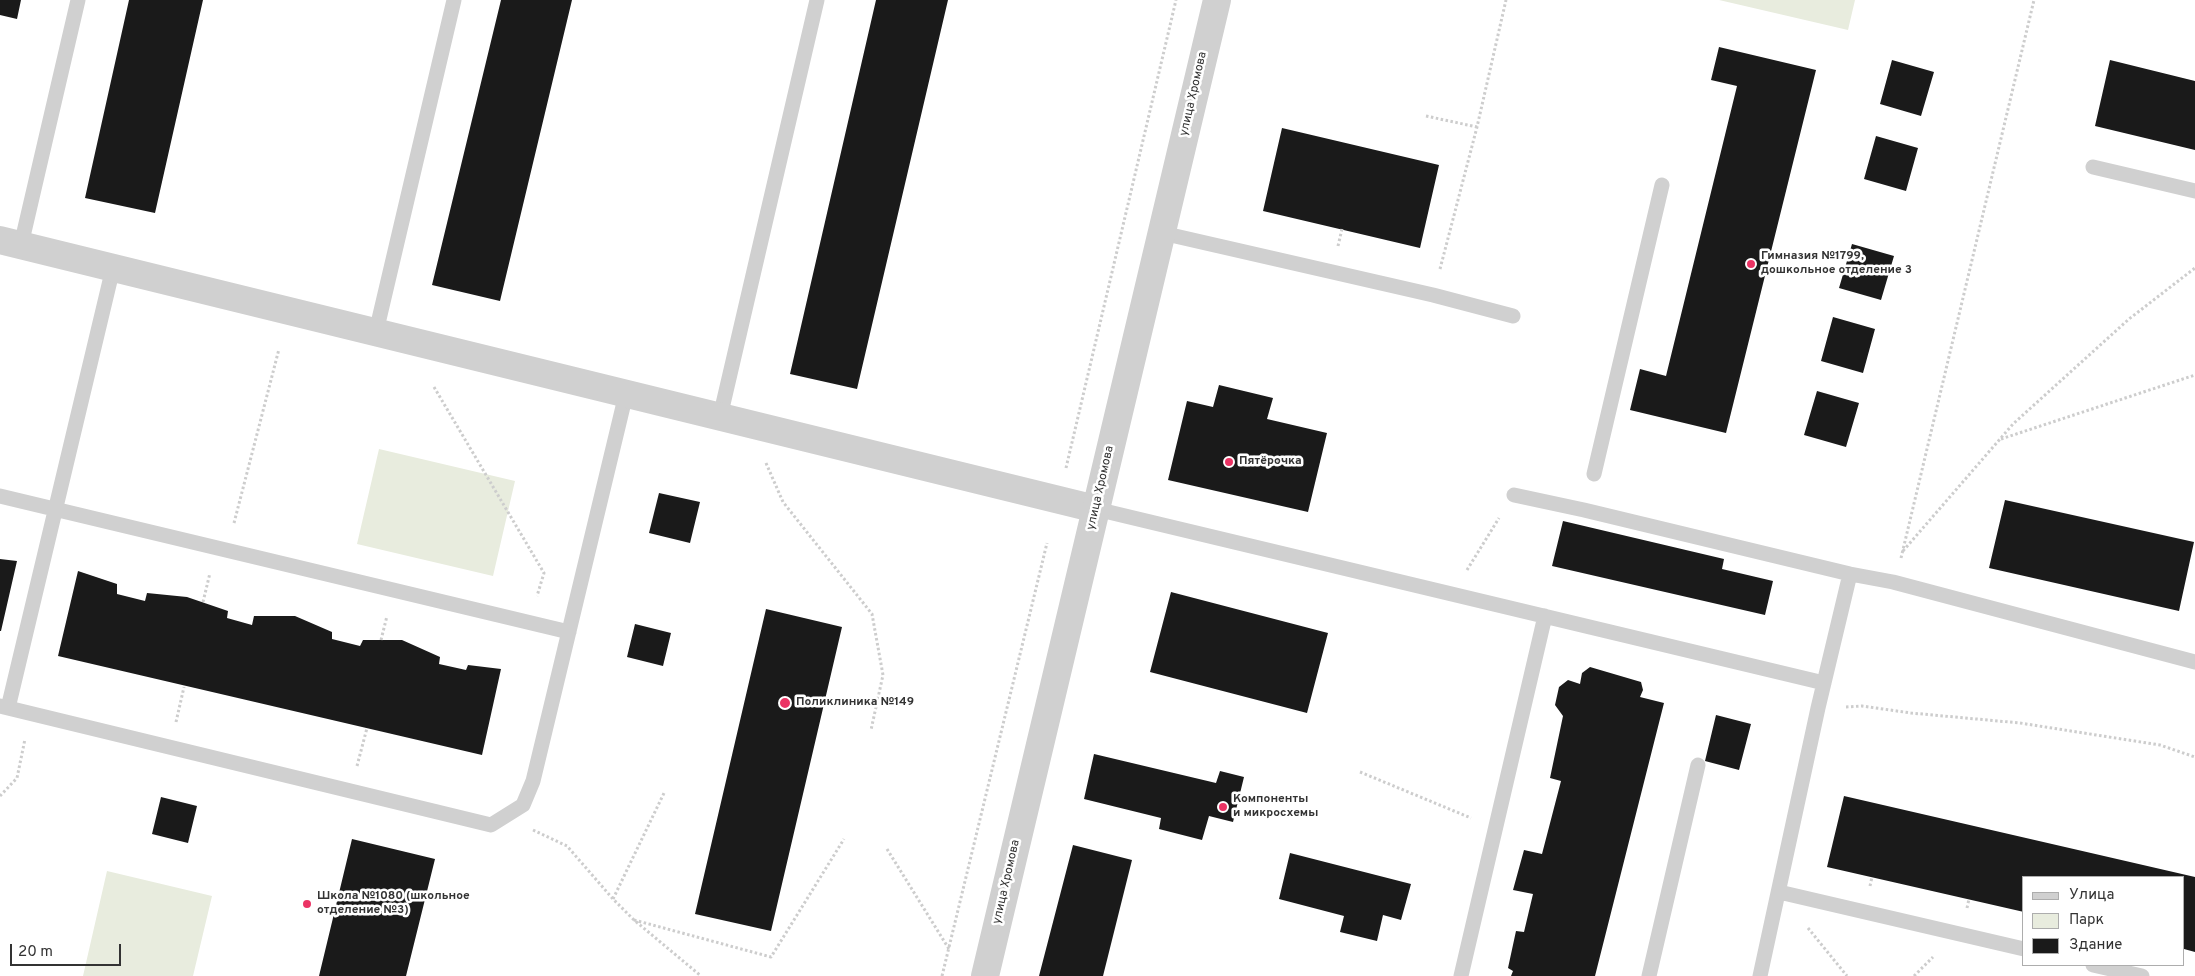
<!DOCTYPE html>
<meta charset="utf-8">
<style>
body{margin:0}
#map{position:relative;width:2195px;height:976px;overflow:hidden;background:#fff;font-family:Overpass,sans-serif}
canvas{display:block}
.legend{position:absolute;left:2022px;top:876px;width:162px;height:90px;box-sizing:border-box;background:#fff;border:1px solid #adadad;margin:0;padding:6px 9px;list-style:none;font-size:15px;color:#333}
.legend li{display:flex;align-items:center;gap:10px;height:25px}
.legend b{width:25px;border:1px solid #adadad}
.scale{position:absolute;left:10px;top:944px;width:111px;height:22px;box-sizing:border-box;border:2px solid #333;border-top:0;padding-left:6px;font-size:15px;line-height:18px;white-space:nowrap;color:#333;-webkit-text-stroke:4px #fff;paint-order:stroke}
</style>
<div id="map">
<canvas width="2195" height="976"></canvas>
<ul class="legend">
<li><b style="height:6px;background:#d0d0d0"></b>Улица</li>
<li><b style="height:14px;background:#e8ecde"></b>Парк</li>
<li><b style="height:14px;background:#1a1a1a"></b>Здание</li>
</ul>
<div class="scale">20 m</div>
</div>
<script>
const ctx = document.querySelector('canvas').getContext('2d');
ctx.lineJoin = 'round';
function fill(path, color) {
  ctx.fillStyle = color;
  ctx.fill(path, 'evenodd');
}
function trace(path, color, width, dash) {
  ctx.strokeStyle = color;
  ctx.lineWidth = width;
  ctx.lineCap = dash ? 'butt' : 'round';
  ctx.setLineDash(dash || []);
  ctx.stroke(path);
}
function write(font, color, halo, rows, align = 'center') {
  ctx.font = font + ' Overpass,sans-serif';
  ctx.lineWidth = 5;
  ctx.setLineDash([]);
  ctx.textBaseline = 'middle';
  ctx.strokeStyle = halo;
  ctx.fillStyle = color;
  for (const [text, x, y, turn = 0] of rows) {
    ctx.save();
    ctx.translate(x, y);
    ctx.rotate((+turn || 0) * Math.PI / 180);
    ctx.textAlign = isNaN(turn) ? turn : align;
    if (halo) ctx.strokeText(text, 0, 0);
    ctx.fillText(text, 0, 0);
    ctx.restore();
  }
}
fill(new Path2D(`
 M1719,0h136l-7,30z
 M379,449l136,32 -22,95 -136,-32z
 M107,871l105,25 -19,80h-110z`), '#e8ecde');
fill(new Path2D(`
 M0,0h21l-4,19 -17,-4z
 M129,0h74l-48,213 -70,-15z
 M501,0h71l-72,301 -68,-16z
 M876,0h72l-91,389 -67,-15z
 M1719,47l97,23 -90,363 -96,-23 10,-41 26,7 71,-290 -26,-6z
 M1892,60l42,12 -13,44 -41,-12z
 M2110,60l85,21v69l-100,-24z
 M1282,128l157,37 -19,83 -157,-37z
 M1876,136l42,12 -12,43 -42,-12z
 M1852,244l42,12 -13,44 -42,-12z
 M1833,317l42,12 -12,44 -42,-12z
 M1219,385l54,13 -6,21 60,14 -19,79 -140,-32 19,-79 26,6z
 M1817,391l42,12 -13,44 -42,-12z
 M659,493l41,9 -10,41 -41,-10z
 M2005,500l189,42 -15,69 -190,-43z
 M1563,521l161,38 -2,10 51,12 -8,34 -213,-49z
 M0,559l17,2 -16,70h-1z
 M78,571l39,13v10l28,7 2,-8 40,4 41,14 -1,7 25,7 2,-9h41l37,16v7l28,7 3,-6h39l38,17 -1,7 27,6 2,-5 33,4 -19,86 -424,-99z
 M1171,592l157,41 -21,80 -157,-41z
 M766,609l76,18 -71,304 -76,-17z
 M635,624l36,9 -8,33 -36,-9z
 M1590,667l51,15 2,8 -3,7 24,6 -69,273h-84l2,-5 -5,-3 8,-37 8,1 9,-38 -20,-4 11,-40 18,4 19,-73 -11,-3 13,-62 -8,-11 4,-18 9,-7 12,4 2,-11z
 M1716,715l35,9 -12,46 -34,-9z
 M1094,754l122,29 4,-12 24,6 -11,45 -24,-6 -7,24 -43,-11 2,-11 -77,-19z
 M1844,796l351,81v75l-11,-3v-72h-160v35l-197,-45z
 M161,797l36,9 -9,37 -36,-9z
 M352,839l83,20 -29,117h-87z
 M1073,845l59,15 -29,116h-64z
 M1290,853l121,31 -10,36 -18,-5 -6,26 -37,-9 4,-16 -65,-17z`), '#1a1a1a');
trace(new Path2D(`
 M1426,116l51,11
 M1338,246l4,-17
 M1440,269l37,-142 29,-127
 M434,387l110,186 -7,23
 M2001,439l194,-64
 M766,463l17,39 89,112 11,61 -12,55
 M1066,468l110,-468
 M234,523l45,-174
 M1903,551l110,-127 116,-105 66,-51
 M1901,558l133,-558
 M1467,570l32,-52
 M203,602l7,-29
 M381,640l6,-24
 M1846,707l16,-1 49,7 109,10 140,22 35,12
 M176,722l8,-35
 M357,766l10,-38
 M1360,772l111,46
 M0,796l17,-18 8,-39
 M533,830l34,16 46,53 21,21 67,56
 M887,849l62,100
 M1870,886l2,-9
 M613,899l52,-108
 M1967,908l2,-9
 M634,920l137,37 73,-118
 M1808,928l39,48
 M942,976l105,-433
 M1914,976l19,-19`), '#cdcdcd', 3, [2.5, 2.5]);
trace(new Path2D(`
 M2093,167l102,24
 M1162,233l271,62 80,21
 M21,245l57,-245
 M376,332l78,-332
 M720,417l97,-417
 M1594,474l68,-289
 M1514,495l70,15 266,64 43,8 302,80
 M0,496l569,136
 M1096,509l728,174
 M0,706l491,119 32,-20 10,-24 93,-387
 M8,708l105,-440
 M1779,892l245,57
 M2093,965l49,11
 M1461,976l84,-360
 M1649,976l49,-211
 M1760,976l58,-268 32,-134`), '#d0d0d0', 15);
trace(new Path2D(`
 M0,240l1096,269`), '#d0d0d0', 28);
trace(new Path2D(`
 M985,976l232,-976`), '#d0d0d0', 28);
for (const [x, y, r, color] of [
 [1751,264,5,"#eb3364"],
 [1229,462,5,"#eb3364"],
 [785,703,6,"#eb3364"],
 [1223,807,5,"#eb3364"],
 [307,904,5,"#eb3364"]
]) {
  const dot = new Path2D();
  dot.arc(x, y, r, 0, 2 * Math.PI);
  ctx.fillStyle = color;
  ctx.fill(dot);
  trace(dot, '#fff', 2);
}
write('12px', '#333', '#fff', [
 ["улица Хромова",1194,94,-77],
 ["улица Хромова",1101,488,-77],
 ["улица Хромова",1007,882,-77]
]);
write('bold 12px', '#333', '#fff', [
 ["Гимназия №1799,",1761,257],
 ["дошкольное отделение 3",1761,271],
 ["Пятёрочка",1239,462],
 ["Поликлиника №149",796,703],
 ["Компоненты",1233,800],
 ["и микросхемы",1233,814],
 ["Школа №1080 (школьное",317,897],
 ["отделение №3)",317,911]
], 'left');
</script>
